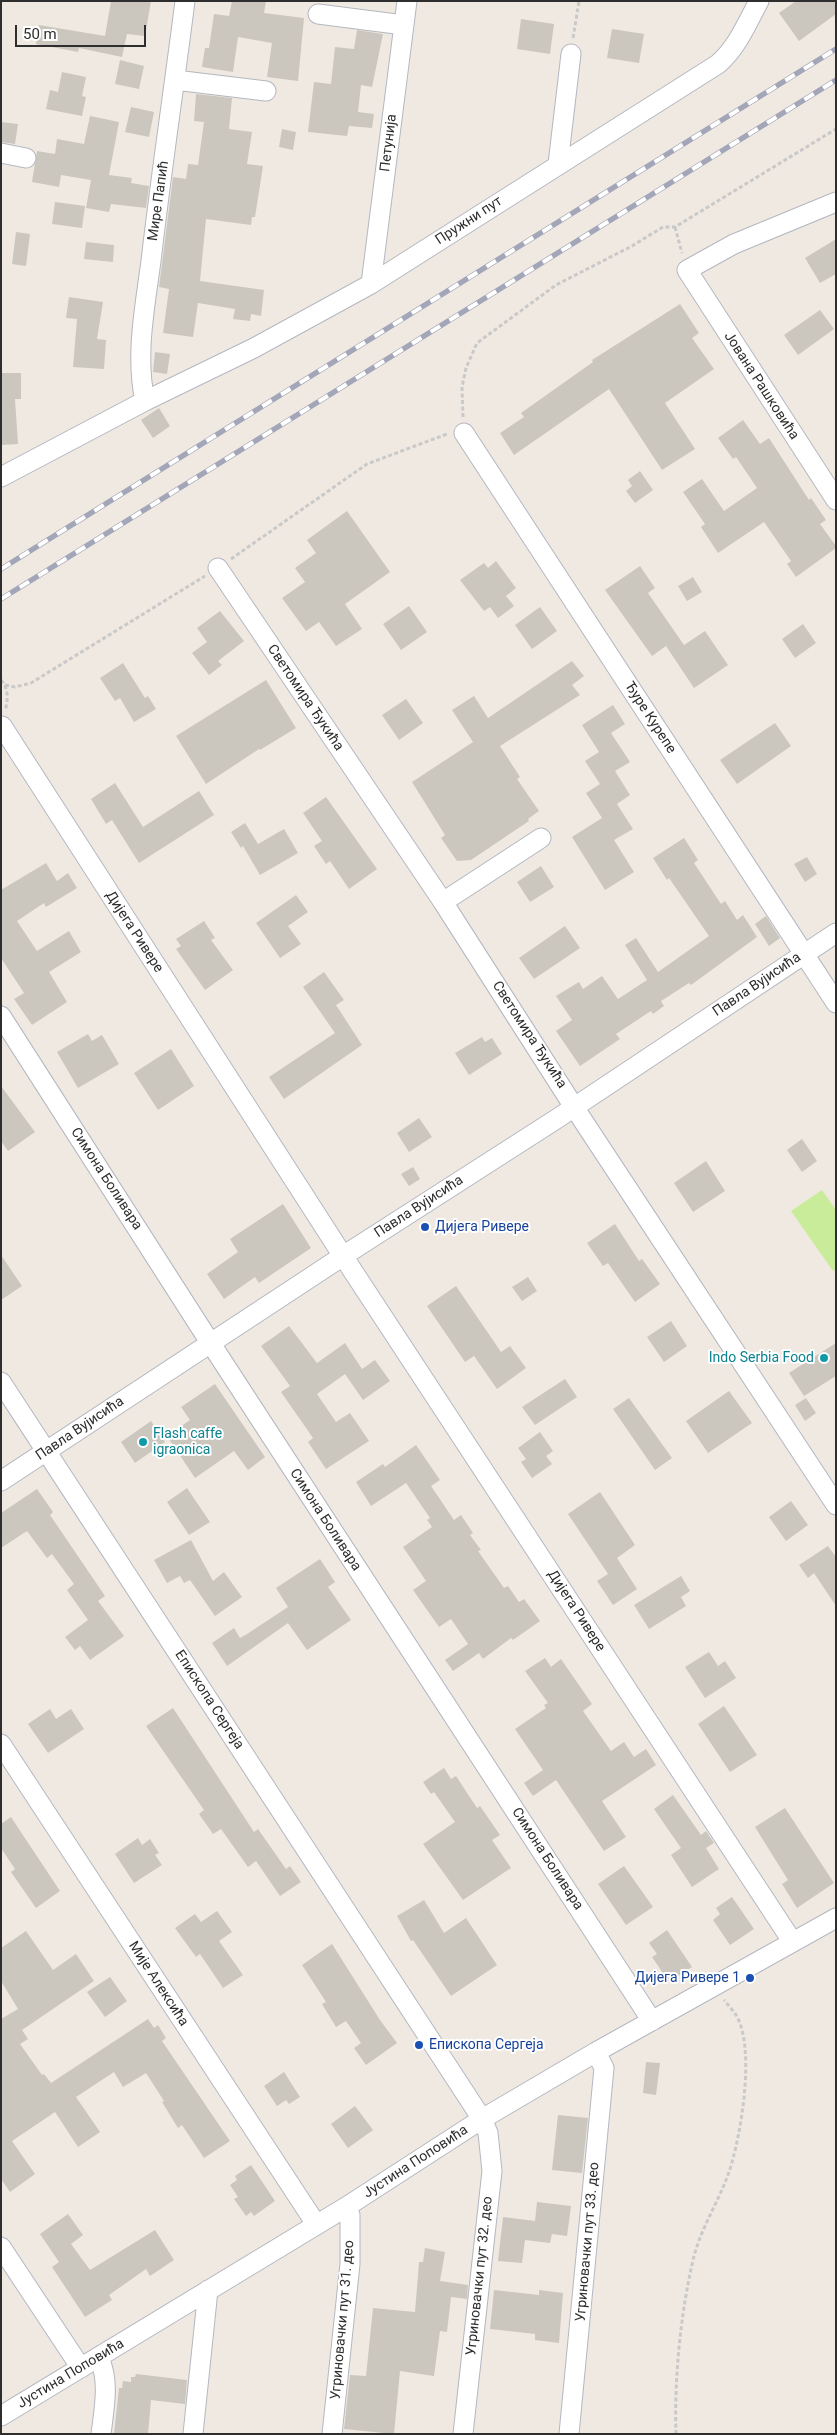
<!DOCTYPE html>
<meta charset="utf-8">
<style>
body{margin:0}
#map{position:relative;width:837px;height:2435px;overflow:hidden;background:#efe9e1;font-family:Roboto,sans-serif}
canvas{display:block}
.frame{position:absolute;inset:0;border:2px solid #2e2e2e;pointer-events:none}
.scale{position:absolute;left:15px;top:25px;width:131px;height:22px;box-sizing:border-box;border:2px solid #2e2e2e;border-top:0;padding-left:6px;font-size:15px;line-height:18px;white-space:nowrap;color:#2e2e2e;-webkit-text-stroke:4px #fff;paint-order:stroke}
</style>
<div id="map">
<canvas width="837" height="2435"></canvas>
<div class="frame"></div>
<div class="scale">50 m</div>
</div>
<script>
const ctx = document.querySelector('canvas').getContext('2d');
ctx.lineJoin = 'round';
function fill(path, color) {
  ctx.fillStyle = color;
  ctx.fill(path, 'evenodd');
}
function trace(path, color, width, dash) {
  ctx.strokeStyle = color;
  ctx.lineWidth = width;
  ctx.lineCap = dash ? 'butt' : 'round';
  ctx.setLineDash(dash || []);
  ctx.stroke(path);
}
function write(font, color, halo, rows, align = 'center') {
  ctx.font = font + ' Roboto,sans-serif';
  ctx.lineWidth = 4;
  ctx.setLineDash([]);
  ctx.textBaseline = 'middle';
  ctx.strokeStyle = halo;
  ctx.fillStyle = color;
  for (const [text, x, y, turn = 0] of rows) {
    ctx.save();
    ctx.translate(x, y);
    ctx.rotate((+turn || 0) * Math.PI / 180);
    ctx.textAlign = isNaN(turn) ? turn : align;
    if (halo) ctx.strokeText(text, 0, 0);
    ctx.fillText(text, 0, 0);
    ctx.restore();
  }
}
fill(new Path2D(`
 M822,1190l14,20v59l-3,2 -42,-60z`), '#c9ec9a');
fill(new Path2D(`
 M111,1h40l-6,35 -18,-2 -5,23 -43,-9 -1,4 -42,-8 3,-19 66,11z
 M232,1h34l-2,12 40,5 -6,63 -31,-4 5,-34 -34,-6 -5,35 -31,-5 3,-19h4l5,-34 15,2z
 M796,1h40v13l-37,27 -20,-28z
 M521,19l33,5 -4,30 -33,-5z
 M612,29l32,5 -5,29 -32,-5z
 M357,30l26,4 -11,53 -11,-2 -3,27 16,2 -2,14 -23,-2 -2,10 -39,-4 6,-50 17,2 4,-37 19,2z
 M120,60l24,6 -5,23 -24,-5z
 M62,72l24,5 -4,19 4,1 -4,19 -36,-7 4,-19 8,2z
 M196,94l36,4 -3,31 23,3 -5,32 16,2 -8,51h-3l-1,8 -45,-6 -6,62 64,9 -3,26 -10,-2 -1,7 -17,-2 2,-10 -37,-6 -5,34 -30,-4 6,-44 -10,-2 14,-110 13,2 2,-15 10,1 6,-43 -10,-1z
 M131,107l23,5 -5,25 -24,-5z
 M90,116l29,6 -10,53 23,3 -1,5 18,3 -3,22 -35,-4 -2,8 -23,-4 5,-28 -30,-5 -2,12 -27,-5 5,-31 18,3 2,-15 27,5z
 M1,122l17,2 -3,20 -14,-2z
 M282,129l14,3 -3,18 -14,-3z
 M55,202l30,4 -3,22 -30,-4z
 M16,232l14,2 -4,32 -14,-2z
 M836,239v35l-16,9 -15,-25z
 M86,242l28,3 -1,17 -29,-3z
 M69,297l34,5 -6,37 9,1 -2,29 -31,-2 4,-48 -11,-1z
 M680,304l19,29 -7,5 22,31 -49,34 30,46 -33,21 -53,-81 -95,66 -14,-22 24,-16 -3,-4 72,-51 -1,-2z
 M820,310l14,19 -36,26 -14,-20z
 M155,352l15,2 -3,20 -14,-2z
 M1,373h20v26h-6l3,45 -17,1z
 M159,408l11,18 -17,12 -12,-18z
 M743,420l17,24 9,-6 40,62 2,-2 15,22 -6,4 16,22v2l-40,29 -9,-13 4,-3 -27,-39 -46,31 -17,-26 4,-3 -22,-32 19,-13 22,32 33,-23 -21,-31 -3,2 -15,-21z
 M640,471l13,19 -18,13 -9,-12 6,-5 -4,-6z
 M347,511l43,61 -45,32 17,25 -26,17 -17,-24 -13,9 -24,-33 23,-16 -10,-14 21,-15 -9,-13z
 M496,561l20,27 -10,8 8,10 -16,12 -8,-11 -6,4 -24,-31 24,-17 4,5z
 M640,566l15,22 -7,5 36,52 21,-14 23,34 -34,23 -28,-42 -14,10 -47,-66z
 M693,577l9,15 -15,9 -9,-15z
 M409,606l18,26 -26,18 -18,-26z
 M540,607l17,24 -25,18 -17,-24z
 M220,611l24,30 -26,20 4,4 -13,10 -17,-22 15,-11 -10,-14z
 M803,624l13,19 -21,15 -13,-19z
 M572,661l12,15 -12,9 8,10 -80,51 20,31 -3,2 22,32 -11,8 1,2 -58,39 -14,1 -16,-23 4,-3 -33,-53 61,-40 -21,-32 22,-14 14,22z
 M123,663l22,35 3,-2 8,13 -22,13 -14,-24 -5,3 -15,-23z
 M266,680l30,48 -36,22 -1,-1 -53,35 -30,-48z
 M406,699l17,24 -24,17 -17,-25z
 M613,705l12,19 -14,9 19,29 -15,9 15,24 -13,9 16,25 -19,11 20,32 -29,18 -33,-53 30,-19 -16,-25 14,-9 -15,-23 14,-9 -17,-27z
 M775,723l16,23 -54,38 -17,-24z
 M115,783l28,44 56,-36 15,24 -75,48 -27,-43 -6,4 -15,-25z
 M326,797l51,72 -28,20 -19,-28 -4,3 -12,-18 8,-5 -19,-28z
 M245,823l13,21 26,-15 14,24 -38,22 -17,-29 -2,2 -10,-16z
 M684,838l14,22 -4,3 27,41 4,-3 12,19 6,-5 14,22 -66,48 -2,-2 -28,18 3,5 -11,8 -2,-3 -35,23 4,5 -40,27 -24,-35 16,-11 -16,-24 23,-14 4,7 19,-13 16,23 29,-19 -22,-35 11,-7 22,34 51,-36 -40,-58 -2,2 -14,-22z
 M807,857l10,17 -12,8 -11,-18z
 M46,863l11,18 11,-8 9,15 -31,19 -2,-4 -27,18 20,30 32,-20 12,21 -32,20 18,30 -35,23 -18,-26 10,-6 -23,-35v-68z
 M541,866l13,21 -24,15 -13,-20z
 M296,895l12,17 -20,14 13,18 -21,14 -24,-35z
 M766,916l14,22 -11,8 -14,-22z
 M204,921l11,17 -4,2 22,30 -28,20 -29,-41 5,-3 -5,-7z
 M565,926l15,22 -46,31 -15,-21z
 M324,972l20,28 -8,5 26,40 -78,54 -15,-22 66,-44 -32,-46z
 M88,1034l4,7 10,-6 17,29 -41,24 -21,-36z
 M482,1037l3,5 7,-4 10,16 -33,21 -14,-22z
 M171,1049l23,37 -36,24 -24,-37z
 M1,1086l34,46 -27,19 -7,-10z
 M419,1118l13,19 -23,15 -12,-19z
 M802,1139l15,22 -15,11 -15,-22z
 M706,1161l19,30 -32,21 -19,-29z
 M413,1167l7,12 -11,7 -8,-12z
 M283,1204l28,44 -52,35 -4,-6 -31,22 -17,-25 31,-22 -8,-13z
 M615,1224l24,37 3,-2 18,25 -25,18 -27,-39 -5,3 -16,-23z
 M1,1255l21,31 -21,14z
 M528,1277l9,14 -15,10 -10,-14z
 M456,1286l45,66 9,-6 16,22 -29,21 -23,-33 -9,6 -38,-56z
 M671,1321l16,25 -23,16 -17,-25z
 M289,1326l28,37 28,-20 17,26 13,-9 15,21 -27,19 -18,-26 -28,20 19,28 14,-9 19,28 -43,28 -18,-27 5,-4 -32,-46 9,-6 -29,-40z
 M836,1343v33l-32,20 -15,-23z
 M565,1379l12,18 -42,28 -13,-18z
 M215,1384l50,73 -17,13 -14,-19 -39,27 -28,-42 23,-16 -9,-13z
 M729,1391l23,32 -44,30 -22,-32z
 M629,1398l43,60 -17,12 -42,-61z
 M806,1398l10,15 -11,8 -10,-16z
 M151,1421l14,21 -30,21 -14,-21z
 M540,1432l13,19 -7,5 6,8 -20,14 -11,-16 5,-3 -8,-11z
 M416,1445l24,35 -9,6 23,34 7,-5 12,18 -3,2 11,15 -3,1 26,37 4,-2 11,16 5,-3 16,22 -27,19 -2,-2 -28,21 -4,-6 -26,18 -8,-11 23,-16 -17,-25 -12,8 -26,-37 13,-9 -23,-34 29,-20 -5,-7 3,-2 -24,-35 -35,23 -15,-24 27,-18 2,3z
 M187,1488l23,34 -21,13 -22,-33z
 M37,1489l16,23 -3,3 55,81 -7,5 26,35 -34,24 -10,-14 -5,4 -10,-13 23,-17 -21,-30 7,-6 -22,-30 -5,4 -20,-27 -26,17v-35z
 M600,1492l35,53 -18,13 20,31 -24,16 -16,-24 11,-7 -40,-60z
 M791,1501l17,24 -22,16 -17,-24z
 M191,1540l22,41 11,-9 18,25 -27,19 -25,-36 -6,3 -4,-7 -13,7 -13,-23z
 M828,1546l8,11v49l-22,-33 -6,5 -9,-13z
 M320,1559l15,23 -7,5 23,33 -44,30 -19,-27 -61,43 -15,-23 22,-15 6,10 7,-4 41,-27 -12,-19z
 M681,1576l9,15 -9,6 5,9 -37,23 -15,-24z
 M709,1652l9,14 7,-5 11,17 -31,20 -20,-31z
 M545,1658l6,9 10,-8 31,45 -9,7 28,40 13,-9 10,15 12,-8 10,16 -54,36 24,36 -22,14 -48,-71 -23,16 -9,-13 19,-13 -28,-41 31,-21 -2,-3 4,-2 -23,-32z
 M724,1706l33,49 -27,17 -32,-48z
 M173,1708l81,124 4,-3 28,40 4,-3 11,16 -21,14 -24,-35 -8,6 -27,-38 -8,5 -14,-20 5,-4 -58,-84z
 M50,1709l6,10 15,-10 13,20 -36,24 -20,-29z
 M444,1768l7,11 5,-3 21,32 3,-2 20,29 -8,5 19,28 -48,32 -40,-56 32,-22 -21,-30 -3,2 -8,-12z
 M673,1795l28,40 5,-4 8,12 -8,5 13,21 -27,18 -21,-32 10,-7 -27,-39z
 M785,1808l49,75 -37,25 -15,-24 6,-4 -33,-53z
 M11,1817l49,74 -24,17 -25,-36 4,-3 -14,-21v-24z
 M138,1838l4,7 8,-6 9,14 -4,2 7,10 -28,18 -19,-29z
 M624,1866l29,41 -27,18 -28,-41z
 M732,1897l22,32 -24,16 -17,-25 7,-6 -4,-6z
 M424,1900l20,33 22,-15 31,47 -46,31 -38,-56 -2,1 -14,-25z
 M217,1911l15,21 -13,9 24,34 -20,13 -23,-34 -4,3 -21,-29 20,-14 6,8z
 M667,1930l25,37 -23,15 -17,-25 5,-3 -8,-11z
 M26,1931l27,39 23,-16 18,27 -72,49 6,9 -8,5 22,31 2,-1 7,9 97,-64 6,9 4,-3 8,13 -4,3 68,100 -26,17 -22,-33 -4,3 -16,-26 2,-1 -18,-28 -23,14 -9,-15 -38,25 24,35 -22,15 -23,-35 -43,29 23,33 -25,18 -9,-13v-160l17,-10 -17,-28v-33z
 M332,1944l48,76 17,23 -31,22 -12,-17 7,-5 -15,-22 -10,6 -14,-23 4,-2 -24,-37z
 M110,1977l17,24 -22,16 -18,-25z
 M646,2062l14,1 -4,32 -13,-2z
 M284,2072l16,25 -11,7 -3,-4 -9,6 -13,-20z
 M355,2106l18,24 -25,18 -17,-24z
 M558,2115l30,3 -6,55 -30,-3z
 M251,2165l24,36 -21,15 -3,-4 -5,4 -12,-17 4,-2 -8,-12 7,-5 -2,-4z
 M537,2202l34,4 -4,30 -15,-2 -2,9 -25,-3 -3,23 -24,-2 5,-44 32,4z
 M68,2214l15,21 -12,9 19,26 65,-40 19,30 -24,16 -4,-7 -37,26 3,5 -27,17 -33,-50 7,-5 -19,-28z
 M425,2248l20,4 -5,29 28,4 -1,14 -16,-2 -4,35 -7,-1 -6,45 -34,-5 -6,63 -50,-5 6,-54 16,1 7,-68 42,4 4,-50h4z
 M494,2290l45,5v-5l24,3 -4,50 -24,-3v-6l-45,-5z
 M136,2374l51,6 -2,24 -34,-4 -3,34h-34l5,-46h3l1,-7 8,1v-5h4z`), '#cbc7bf');
const minor = new Path2D(`
 M318,14l86,11
 M175,80l91,11
 M1,153l25,5
 M558,164l13,-110
 M836,202l-102,42 -47,26 149,230
 M371,284l36,-283
 M145,401c-10,-46 0,-94 6,-140 10,-87 23,-173 34,-260
 M464,433l372,570
 M1,477l144,-76 109,-53 117,-64 347,-220c19,-16 29,-41 41,-63
 M218,568l225,334 131,205 262,398
 M2,726l341,530 449,685
 M443,902l98,-64
 M1,1016l203,317 448,688
 M1,1382l481,737 6,14 4,38 -29,263
 M1,1481l342,-225 215,-138 278,-185
 M1,1744l315,480
 M1,2247l80,121
 M99,2358c11,23 5,51 2,76
 M1,2416l345,-209 136,-88 114,-67 240,-134
 M193,2434l15,-144
 M332,2434l18,-170v-49l-4,-8
 M569,2434l35,-366 -8,-16`);
trace(minor, '#b4b7c1', 21);
trace(new Path2D(`
 M573,38l6,-37
 M675,227l7,26
 M463,417l-1,-30 4,-19 11,-25 79,-58 76,-39 31,-19h12l161,-98
 M231,559l136,-95 80,-30
 M1,680c8,9 7,20 4,31
 M5,685l10,2 16,-4 174,-107
 M676,2434c-2,-56 5,-124 18,-178 8,-30 25,-55 35,-84 12,-36 27,-124 7,-157 -3,-5 -8,-10 -12,-15`), '#c9c9c9', 3, [4, 2.5]);
trace(minor, '#fff', 19);
const rail = new Path2D(`
 M1,569l835,-520
 M1,599l835,-519`);
trace(rail, '#a3a6b8', 5.5);
trace(rail, '#fff', 4, [11]);
for (const [x, y, r, color] of [
 [425,1227,5,"#1a4fb4"],
 [824,1358,5,"#0f9aa8"],
 [143,1442,5,"#0f9aa8"],
 [750,1978,5,"#1a4fb4"],
 [419,2045,5,"#1a4fb4"]
]) {
  const dot = new Path2D();
  dot.arc(x, y, r, 0, 2 * Math.PI);
  ctx.fillStyle = color;
  ctx.fill(dot);
  trace(dot, '#fff', 2);
}
write('14px', '#2e2e2e', '#fff', [
 ["Петунија",389,143,-83],
 ["Мире Папић",159,201,-82],
 ["Пружни пут",469,221,-33],
 ["Јована Рашковића",761,386,57],
 ["Светомира Ђукића",305,698,56],
 ["Ђуре Курепе",650,718,57],
 ["Дијега Ривере",134,932,57],
 ["Павла Вујисића",757,985,-34],
 ["Светомира Ђукића",529,1035,57],
 ["Симона Боливара",106,1179,57],
 ["Павла Вујисића",419,1207,-33],
 ["Павла Вујисића",80,1429,-34],
 ["Симона Боливара",325,1520,57],
 ["Дијега Ривере",576,1611,57],
 ["Епископа Сергеја",209,1700,57],
 ["Симона Боливара",547,1859,57],
 ["Мије Алексића",158,1984,57],
 ["Јустина Поповића",416,2162,-33],
 ["Угриновачки пут 33. део",588,2242,-85],
 ["Угриновачки пут 32. део",480,2276,-84],
 ["Угриновачки пут 31. део",343,2320,-85],
 ["Јустина Поповића",71,2374,-31]
]);
write('14px', '#164399', '#fff', [
 ["Дијега Ривере",435,1227],
 ["Дијега Ривере 1",740,1978,"right"],
 ["Епископа Сергеја",429,2045]
], 'left');
write('14px', '#0d838f', '#fff', [
 ["Indo Serbia Food",814,1358],
 ["Flash caffe",153,1434,"left"],
 ["igraonica",153,1450,"left"]
], 'right');
</script>
